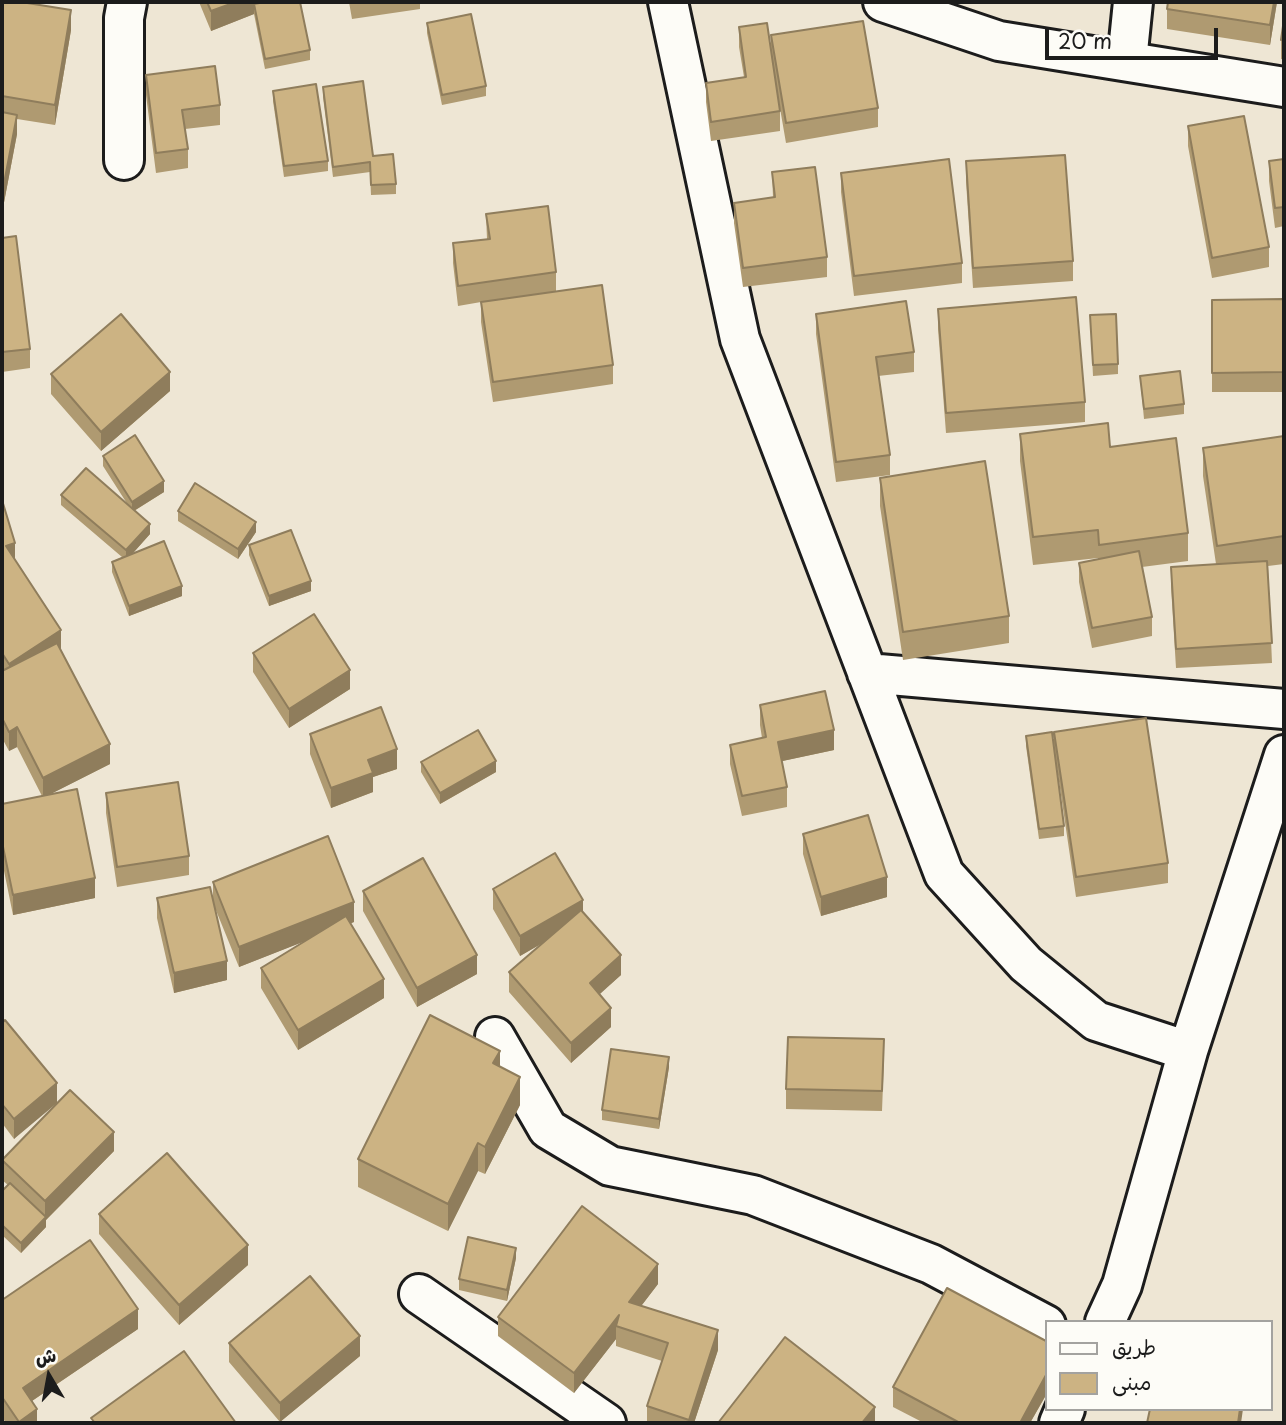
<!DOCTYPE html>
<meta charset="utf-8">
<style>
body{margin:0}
#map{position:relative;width:1286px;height:1425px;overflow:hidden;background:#eee6d4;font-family:"Playpen Sans","Playpen Sans Arabic",sans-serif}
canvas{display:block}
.frame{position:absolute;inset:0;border:4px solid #1c1c1c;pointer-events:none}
.legend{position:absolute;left:1045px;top:1320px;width:228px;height:91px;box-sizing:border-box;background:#fdfcf7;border:2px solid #a3a29f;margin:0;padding:9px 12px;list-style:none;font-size:21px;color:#1c1c1c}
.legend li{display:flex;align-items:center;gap:14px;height:35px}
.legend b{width:35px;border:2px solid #a3a29f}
.north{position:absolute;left:14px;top:1341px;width:70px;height:70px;-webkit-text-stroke:5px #fdfcf7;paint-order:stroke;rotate:350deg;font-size:19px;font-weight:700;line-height:28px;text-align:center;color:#1c1c1c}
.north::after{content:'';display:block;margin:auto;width:24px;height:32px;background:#1c1c1c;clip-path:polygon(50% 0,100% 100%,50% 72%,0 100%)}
.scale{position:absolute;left:1045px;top:28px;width:173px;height:32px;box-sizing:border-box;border:4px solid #1c1c1c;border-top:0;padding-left:9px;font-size:21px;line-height:24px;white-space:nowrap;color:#1c1c1c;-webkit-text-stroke:5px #fdfcf7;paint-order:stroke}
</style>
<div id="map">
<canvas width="1286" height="1425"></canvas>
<div class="frame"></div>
<ul class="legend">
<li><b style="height:9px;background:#fdfcf7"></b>طريق</li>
<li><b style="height:19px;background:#ccb383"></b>مبنى</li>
</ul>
<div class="north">ش</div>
<div class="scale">20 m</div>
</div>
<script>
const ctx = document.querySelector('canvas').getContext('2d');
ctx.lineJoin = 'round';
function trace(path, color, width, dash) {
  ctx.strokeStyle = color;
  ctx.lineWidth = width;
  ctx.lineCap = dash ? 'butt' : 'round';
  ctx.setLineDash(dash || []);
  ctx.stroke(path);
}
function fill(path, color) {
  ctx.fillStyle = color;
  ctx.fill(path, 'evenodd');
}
const street = new Path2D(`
 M668,2l72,337 204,535 82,90 70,57 92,30
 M883,2l116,39 285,46
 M1127,61l6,-59
 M124,160v-142l3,-16
 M867,673l417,36
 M495,1037l53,92 62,37 143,29 178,69 115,61
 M419,1294l187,129
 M1105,1322l17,-37 66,-234 96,-296
 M1059,1423l6,-14`);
trace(street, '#1c1c1c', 44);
trace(street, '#fdfcf7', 38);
fill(new Path2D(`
 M2,2l69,28 -16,95 -38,-6v15l-15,79z
 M199,2h101l10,48v10l-45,9 -11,-55 -43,17z
 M349,2h71v7l-68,10z
 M1168,2h109l-7,43 -103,-16v-20z
 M1284,19v41l-3,-1v-19z
 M427,23l59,63v10l-44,9 -15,-72z
 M739,27l32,22v-14l107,73v19l-92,16 -10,-58 4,26v20l-69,10 -5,-39v-19l38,-6 -5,-30z
 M146,75l74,30v20l-35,4 3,20v19l-32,5 -10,-78z
 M323,87l50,69 23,28v10l-25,1 -1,-23 -37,5 -10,-80z
 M273,91l55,70v10l-44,6 -11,-76z
 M1188,126l81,121v20l-57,11 -24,-132z
 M1284,159v67l-9,2 -6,-47v-20z
 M966,161l107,100v20l-100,7 -7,-107z
 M772,172l55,85v20l-84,10 -9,-64v-20l39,-6z
 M841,173l121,90v20l-108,13 -13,-104z
 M486,214l70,58v19l57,74v19l-120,18 -12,-80v-20l-23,4 -5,-43v-20l34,-4z
 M2,238l28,111v19l-28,4z
 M1284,299v93h-72v-92z
 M938,309l147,93v20l-139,11 -8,-104z
 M816,314l98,38v20l-36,4 12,79v20l-54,7 -20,-148z
 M1090,315l28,49v10l-25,2z
 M51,374l119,17 -69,60 -50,-57z
 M1140,376l44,28v10l-40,5z
 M1020,434l90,13 78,86v28l-46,6 10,50v19l-60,12 -13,-66v-19l19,-4v-1l-65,7 -13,-104z
 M1284,436v128l-16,2 4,97 -96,5 -5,-82v-19l45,-3 -13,-88v-28z
 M103,456l61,36 -30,19 16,23 -17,19 49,43 -53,20 -17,-44v-10l10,-5 -61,-52v-10l67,10 -25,-39z
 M880,478l129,138v27l-106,17 -23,-154z
 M2,500l13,59 46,91 49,114 -60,30 45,104 -82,17 -11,-54v-65l1,8 39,-8 -25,-49 -8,4 -7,-13z
 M178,511l78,21 -18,27 -60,-38z
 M249,545l62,46 -42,15 -20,-51z
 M253,653l97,36 -61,39 -36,-56z
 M760,705l74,45 -52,11 5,26v20l-45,9 -12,-52v-19l32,-7 -2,-13z
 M1054,732l114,131v20l-92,14 -21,-143 9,72v10l-25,3 -13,-93v-10l28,15z
 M310,734l87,35 -24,8v15l-42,16 -21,-54z
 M421,762l75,10 -56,32 -19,-32z
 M106,793l83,63v19l-72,12 -11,-74z
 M803,834l84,63 -66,19 -18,-62z
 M213,882l141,40 -3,1 33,75 -86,52 -37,-62v-20l46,-28 -68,27 -26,-64 14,77 -53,13 -17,-75v-20l56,2z
 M493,889l90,23 38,63 -22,19 12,33 -40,36 -62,-71v-20l35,-30 -24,14 -27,-47z
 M363,891l114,83 -60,33 -54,-96z
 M2,1023l55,60 -43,56 -12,-16z
 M884,1059l-2,52 -96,-2v-20z
 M500,1067l20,38 -35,69 -7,-3 -30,60 -90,-44v-28z
 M669,1067l-10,62 -57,-9v-10z
 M114,1151l-68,69v7l-25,26 -19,-18v-44l6,-6 -6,-5v-20z
 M99,1214l149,51 -69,60 -80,-91z
 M516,1258l-9,43 -48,-11v-11z
 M658,1284l-17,22 77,44 -24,73h-47v-17l15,-45 -46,-15v-7l-42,54 -76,-57v-19z
 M2,1300l136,29 -106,72 5,22h-31l-4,-6z
 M1046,1341v54l-16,28h-106l-31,-16v-20z
 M229,1343l131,13 -80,66 -51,-60z`), '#af9a71');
fill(new Path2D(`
 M236,2h51l-33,2v10l-43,17v-20z
 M1274,2h3l-7,43v-20z
 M71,10v20l-16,95v-20z
 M17,115v19l-15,79v-19z
 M170,372v19l-69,60v-19z
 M164,481v11l-32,20v-10z
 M256,522v10l-18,27v-10z
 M150,524v10l-24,27v-11z
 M15,543v20l-9,-17z
 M311,581v10l-42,15v-10z
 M182,586v10l-53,20v-10z
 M61,630v20l-52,33v-19z
 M350,670v19l-61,39v-19z
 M17,727v20l-8,4v-19z
 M834,730v20l-56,12v-20z
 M110,744v20l-67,34v-20z
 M397,749v20l-24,8v15l-42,16v-20l37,-28z
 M496,761v11l-56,32v-11z
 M887,877v20l-66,19v-19z
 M95,878v20l-82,17v-20z
 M583,900v20l-63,36v-20z
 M354,902v20l-115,45v-20z
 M477,955v19l-60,33v-19z
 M621,955v20l-31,28v-20z
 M227,961v19l-53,13v-20z
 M384,979v19l-86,52v-20z
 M611,1008v19l-40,36v-20z
 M500,1051v27l-7,-15z
 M669,1057v10l-10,62v-10z
 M520,1077v28l-35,69v-27z
 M57,1083v20l-43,36v-20z
 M114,1132v19l-68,69v7l-25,26v-10l24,-25v-17z
 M478,1143v28l-30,60v-27z
 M248,1245v20l-69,60v-20z
 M516,1248v10l-9,43v-11z
 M658,1264v20l-29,38v-20z
 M138,1309v20l-115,78v-19z
 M619,1315l-3,11v13l-42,54v-20z
 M718,1330v20l-24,73h-5v-3z
 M360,1336v20l-80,66v-19z
 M1046,1375v20l-16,28h-10z
 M875,1407v16h-13z
 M37,1409v14h-18v-1z
 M1240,1409h3l-2,14h-3z`), '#8f7d5c');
const building = new Path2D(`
 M2,2h19l50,8 -16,95 -53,-9z
 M207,2h29l-25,9z
 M265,2h35l10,48 -45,9 -11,-55z
 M1168,2h106l-4,23 -103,-16z
 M471,14l15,72 -44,9 -15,-72z
 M1284,19v21h-3z
 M863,21l15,87 -92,15 -15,-88z
 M767,23l13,88 -69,11 -5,-39 40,-6 -7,-50z
 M215,66l5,39 -38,5 6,39 -32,4 -10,-78z
 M363,81l10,75 20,-2 3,30 -25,1 -1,-23 -37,5 -10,-80z
 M316,84l12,77 -44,5 -11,-75z
 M2,112l15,3 -15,79z
 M1244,116l25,131 -57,11 -24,-132z
 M1065,155l8,106 -100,7 -7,-107z
 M949,159l13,104 -108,13 -13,-103z
 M1284,159v48l-9,1 -6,-47z
 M815,167l12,90 -84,11 -9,-65 41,-6 -3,-25z
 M548,206l8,66 -98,14 -5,-43 37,-4 -4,-25z
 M16,236l14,113 -28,3v-114z
 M602,285l11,80 -120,17 -12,-80z
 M1076,297l9,105 -139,11 -8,-104z
 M1284,299v73l-72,1v-73z
 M906,301l8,51 -38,5 14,98 -54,7 -20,-148z
 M121,314l49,58 -69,60 -50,-58z
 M1116,314l2,50 -25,1 -3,-50z
 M1180,371l4,33 -40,5 -4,-33z
 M1108,423l2,24 66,-9 12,95 -89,12 -1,-15 -65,7 -13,-103z
 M135,435l29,46 -32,21 -29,-46z
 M1284,436v100l-67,10 -14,-98z
 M985,461l24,155 -106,16 -23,-154z
 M86,468l64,56 -24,26 -65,-55z
 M195,483l61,39 -18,27 -60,-38z
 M2,500l13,43 -9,3 55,84 -52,34 -7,-11z
 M291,530l20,51 -42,15 -20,-51z
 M164,541l18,45 -53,20 -17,-44z
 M1139,551l13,66 -60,11 -13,-65z
 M1267,561l5,82 -96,6 -5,-82z
 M314,614l36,56 -61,39 -36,-56z
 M57,643l53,101 -67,34 -26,-51 -8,5 -7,-14v-47z
 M825,691l9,39 -56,12 9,45 -45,9 -12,-51 36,-8 -6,-32z
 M381,707l16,42 -29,11 5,13 -42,15 -21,-54z
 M1146,718l22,145 -92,14 -22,-145z
 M478,730l18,31 -56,32 -19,-31z
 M1052,732l12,94 -25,3 -13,-93z
 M178,782l11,74 -72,11 -11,-74z
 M77,789l18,89 -82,17 -11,-53v-38z
 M868,815l19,62 -66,20 -18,-63z
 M328,836l26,66 -115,45 -26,-65z
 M555,853l28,47 -63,36 -27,-47z
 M423,858l54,97 -60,33 -54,-97z
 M210,887l17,74 -53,12 -17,-75z
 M581,910l40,45 -31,28 21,25 -40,35 -62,-71z
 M346,916l38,63 -86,51 -37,-62z
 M430,1015l70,36 -7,12 27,14 -35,70 -7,-4 -30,61 -90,-45z
 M5,1020l52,63 -43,36 -12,-15v-81z
 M788,1037l96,2 -2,52 -96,-2z
 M611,1049l58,8 -10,62 -57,-9z
 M70,1090l44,42 -69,69 -43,-41z
 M167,1153l81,92 -69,60 -80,-91z
 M10,1183l36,34 -25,26 -19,-18v-34z
 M582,1206l76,58 -29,38 89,28 -29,90 -42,-14 21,-63 -52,-17 3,-11 -45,58 -76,-56z
 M468,1237l48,11 -9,42 -48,-11z
 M90,1240l48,69 -115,79 14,21 -18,13 -17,-25v-97z
 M310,1276l50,60 -80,67 -51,-60z
 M947,1288l99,53v34l-26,48h-60l-67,-36z
 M785,1337l90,70 -13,16h-144z
 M184,1351l52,72h-141l-4,-5z
 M1150,1409h90l-2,14h-91z`);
fill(building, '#ccb383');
trace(building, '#8f7d5c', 2);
</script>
